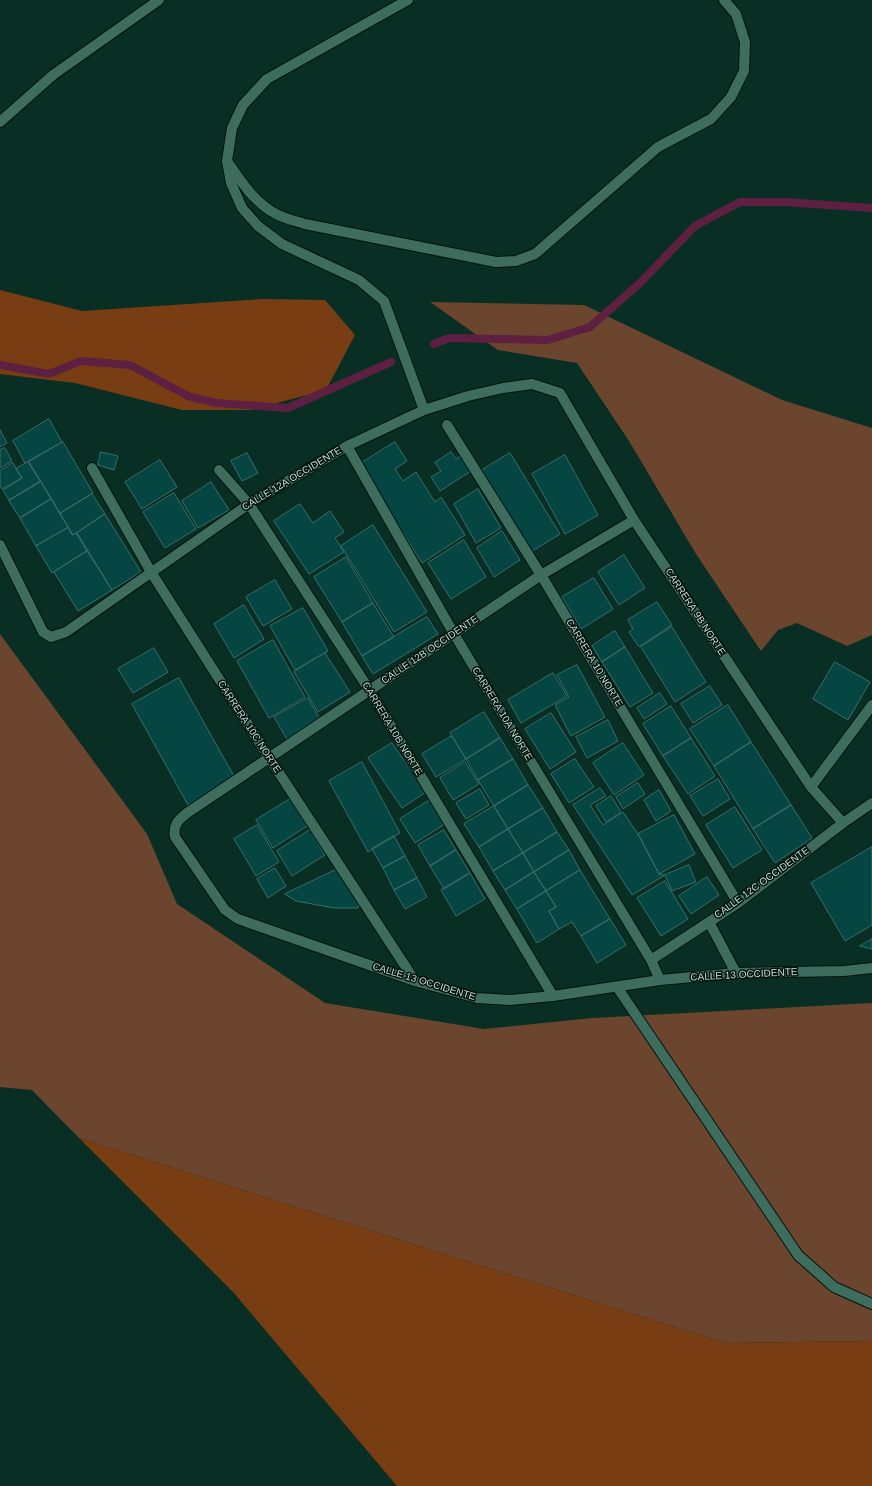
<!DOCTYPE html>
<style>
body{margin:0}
canvas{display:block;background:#092e24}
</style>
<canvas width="872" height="1486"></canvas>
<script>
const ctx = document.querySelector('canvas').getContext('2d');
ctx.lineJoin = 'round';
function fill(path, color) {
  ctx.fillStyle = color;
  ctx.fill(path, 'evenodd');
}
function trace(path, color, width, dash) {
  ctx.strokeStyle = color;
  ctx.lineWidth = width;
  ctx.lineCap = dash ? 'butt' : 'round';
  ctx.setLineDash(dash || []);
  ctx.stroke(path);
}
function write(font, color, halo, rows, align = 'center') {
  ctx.font = font + ' Helvetica,sans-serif';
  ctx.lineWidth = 3;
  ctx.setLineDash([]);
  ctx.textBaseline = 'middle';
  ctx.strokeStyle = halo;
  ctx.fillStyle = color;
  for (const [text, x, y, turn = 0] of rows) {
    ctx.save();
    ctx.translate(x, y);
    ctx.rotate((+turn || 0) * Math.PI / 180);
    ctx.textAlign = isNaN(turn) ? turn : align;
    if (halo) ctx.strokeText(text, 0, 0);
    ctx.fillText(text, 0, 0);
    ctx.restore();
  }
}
fill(new Path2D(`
 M430,302l154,3 198,95 90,28v207l-25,11 -50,-23 -19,7 -17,21 -65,-97 -67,-113 -52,-78 -79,-13z
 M0,634l147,200 30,70 148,99 159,26 109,-11 279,-15v338l-147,2 -646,-205 -47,-48 -32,-3z`), '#6c452e');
fill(new Path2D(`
 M0,290l82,21 181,-12 62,1 30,35 -29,55 -76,20h-68l-107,-27 -75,-9z
 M79,1138l646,205 147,-2v145h-475l-164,-194z`), '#793d13');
trace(new Path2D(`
 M434,344l15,-6 99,2 42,-13 50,-44 55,-57 45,-24h44l88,6
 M0,365l49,9 32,-13 49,4 58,31 28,7 72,5 103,-46`), '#5e2041', 8);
const building = new Path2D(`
 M49,419l13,23 -37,21 -12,-22z
 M0,430l7,13 -7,4z
 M63,442l30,51 -33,20 -31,-51z
 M395,442l12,19 -12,8 8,12 13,-9 19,30 6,-5 24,38 -43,28 -62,-99z
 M5,448l7,13 -12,7v-18z
 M101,452l17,4 -4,14 -16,-5z
 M451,452l5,7 8,-5 10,15 -34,22 -9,-14 10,-6 -6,-8z
 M247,453l11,20 -16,8 -11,-20z
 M510,453l50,81 -31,19 -50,-81z
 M565,455l33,60 -33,19 -33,-60z
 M160,460l17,27 -35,22 -17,-27z
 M28,462l12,19 -31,19 -6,-10 19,-12 -6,-9z
 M13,463l9,15 -20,11 -2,-4v-14z
 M41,482l10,17 -31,19 -11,-17z
 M211,482l18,28 -31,18 -16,-27z
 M478,489l23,39 -25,15 -22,-39z
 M174,493l22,36 -31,19 -22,-36z
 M92,494l13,20 -32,21 -13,-21z
 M51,499l17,28 -32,19 -16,-28z
 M300,504l13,19 17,-12 14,21 -9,6 9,14 -35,22 -35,-53z
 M105,514l36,58 -29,18 -35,-57z
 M373,525l54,87 -33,20 -53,-86z
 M68,528l4,7 4,-2 11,18 -35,22 -16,-27z
 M502,531l18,29 -26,17 -17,-29z
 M464,540l22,37 -35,22 -23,-36z
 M87,551l25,39 -34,21 -24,-39z
 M624,555l21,33 -26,17 -21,-33z
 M346,557l27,46 -31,19 -28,-45z
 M594,578l19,31 -32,20 -19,-32z
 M275,580l17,29 -29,17 -17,-29z
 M657,602l15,23 -33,22 -10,-15 4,-3 -5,-9z
 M373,603l21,34 -32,19 -20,-34z
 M244,605l20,34 -30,19 -20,-34z
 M303,608l25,43 -33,19 -25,-44z
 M427,617l11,17 -65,40 -11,-18z
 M672,627l34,55 -31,20 -34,-55z
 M615,631l10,16 -23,15 -10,-16z
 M273,640l32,57 -36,21 -32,-57z
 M625,647l28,46 -23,14 -28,-45z
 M154,648l14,24 -35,21 -15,-24z
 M325,653l25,39 -32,20 -24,-40z
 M835,662l35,20 -22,38 -35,-21z
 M577,665l28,52 -34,19 -16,-31 14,-8 -12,-22z
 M553,673l14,23 -46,27 -13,-23z
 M179,678l56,100 -47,27 -56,-101z
 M710,686l12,19 -29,18 -12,-19z
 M660,693l7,11 -23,15 -7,-11z
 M308,698l13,23 -33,20 -14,-24z
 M728,705l23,37 -37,24 -24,-37z
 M671,706l20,32 -28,18 -20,-32z
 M484,712l16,26 -34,21 -16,-26z
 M551,713l25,39 -26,17 -25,-40z
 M608,720l10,21 -31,17 -11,-21z
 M452,736l14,23 -30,18 -14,-23z
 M500,738l13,21 -35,21 -12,-21z
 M691,738l24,38 -27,18 -25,-38z
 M751,742l40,63 -38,24 -39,-63z
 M392,743l34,49 -24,16 -34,-50z
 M623,743l21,32 -30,20 -21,-32z
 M513,759l15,26 -34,21 -16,-26z
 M575,759l19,28 -25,16 -18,-29z
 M362,762l38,71 -32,19 -39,-71z
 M465,762l14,22 -26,16 -13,-22z
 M718,779l12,20 -27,17 -13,-20z
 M638,783l7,11 -22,15 -7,-12z
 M528,785l15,23 -35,21 -14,-23z
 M600,788l6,8 -16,9 13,20 20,-13 15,22 21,40 6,1 -33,20 -59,-90z
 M480,789l9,16 -23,14 -10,-16z
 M659,790l12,21 -15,10 -12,-21z
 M611,796l10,16 -15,10 -10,-16z
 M290,799l17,27 -34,22 -17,-28z
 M430,800l15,24 -30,19 -15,-24z
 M791,805l21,33 -37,25 -22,-34z
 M494,806l14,23 -29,18 -15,-23z
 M735,807l27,43 -29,18 -27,-43z
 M543,808l14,24 -34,21 -15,-24z
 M674,815l21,39 -36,20 -21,-40z
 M257,825l22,37 -23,14 -22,-37z
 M508,829l15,24 -30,18 -14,-24z
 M310,830l15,25 -33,21 -15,-25z
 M444,830l12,20 -26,16 -12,-21z
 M557,832l12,18 -35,22 -11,-19z
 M394,836l11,20 -22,12 -11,-19z
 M872,847v78l-27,16 -34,-58z
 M456,850l14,23 -26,16 -14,-23z
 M569,850l11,20 -34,21 -12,-19z
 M523,853l11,19 -29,18 -12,-19z
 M405,856l12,22 -23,12 -11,-22z
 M689,865l7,17 -24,9 -7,-16z
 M275,868l11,18 -18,12 -11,-19z
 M340,868l20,34 -2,6h-24l-38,-7 -11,-7z
 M580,870l30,49 -29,17 -9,-14 -13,7 -10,-18 7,-4 -10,-16z
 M534,872l12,19 -29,18 -12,-19z
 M470,873l15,26 -29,17 -15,-26z
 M707,877l12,18 -28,19 -12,-18z
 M417,878l10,19 -22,12 -11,-19z
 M665,881l23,38 -27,17 -24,-38z
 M546,891l10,16 -7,4 10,18 -22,14 -20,-34z
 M610,919l16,26 -29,18 -16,-27z
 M872,939v10l-12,-3z`);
fill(building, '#054643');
trace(building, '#386d6a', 1);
const minor = new Path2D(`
 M408,0l-141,79 -24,26 -11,23 -5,33 4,22 11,25 16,18 24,18 77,36 25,21 40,109
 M0,122l53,-47 106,-75
 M227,161c14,20 27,42 51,54 8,4 18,6 27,9l191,38 20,-1 19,-7 123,-107 53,-28 20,-22 13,-26 1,-29 -9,-28 -12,-14
 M447,425l94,150 197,328
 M347,446l107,188 197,326 9,20
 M92,468l59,104 119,187 145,222
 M219,470l30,34 121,187 183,305
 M634,520l-93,55 -354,238c-9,7 -14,12 -12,24l50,73 13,9 177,62 62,17 33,2 43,-4 107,-16 76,-7 108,-2 28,-3
 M0,545l43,87 8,5 15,-5 183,-128 98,-58 77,-36 44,-14 35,-8 29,-4 28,9 74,127 177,267 32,36
 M811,787l61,-82
 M709,922l27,51
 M651,960l87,-57 105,-80 29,-20
 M617,987l181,268 36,32 38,17`);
trace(minor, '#00140d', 12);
trace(minor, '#3e6c5d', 10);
write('10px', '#c6ded5', '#02130e', [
 ["CALLE 12A OCCIDENTE",292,479,-31],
 ["CARRERA 9B NORTE",695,612,57],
 ["CALLE 12B OCCIDENTE",430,650,-34],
 ["CARRERA 10 NORTE",594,663,59],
 ["CARRERA 10A NORTE",502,714,59],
 ["CARRERA 10C NORTE",249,727,57],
 ["CARRERA 10B NORTE",392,729,59],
 ["CALLE 12C OCCIDENTE",762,883,-36],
 ["CALLE 13 OCCIDENTE",744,975,-3],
 ["CALLE 13 OCCIDENTE",424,982,17]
]);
</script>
